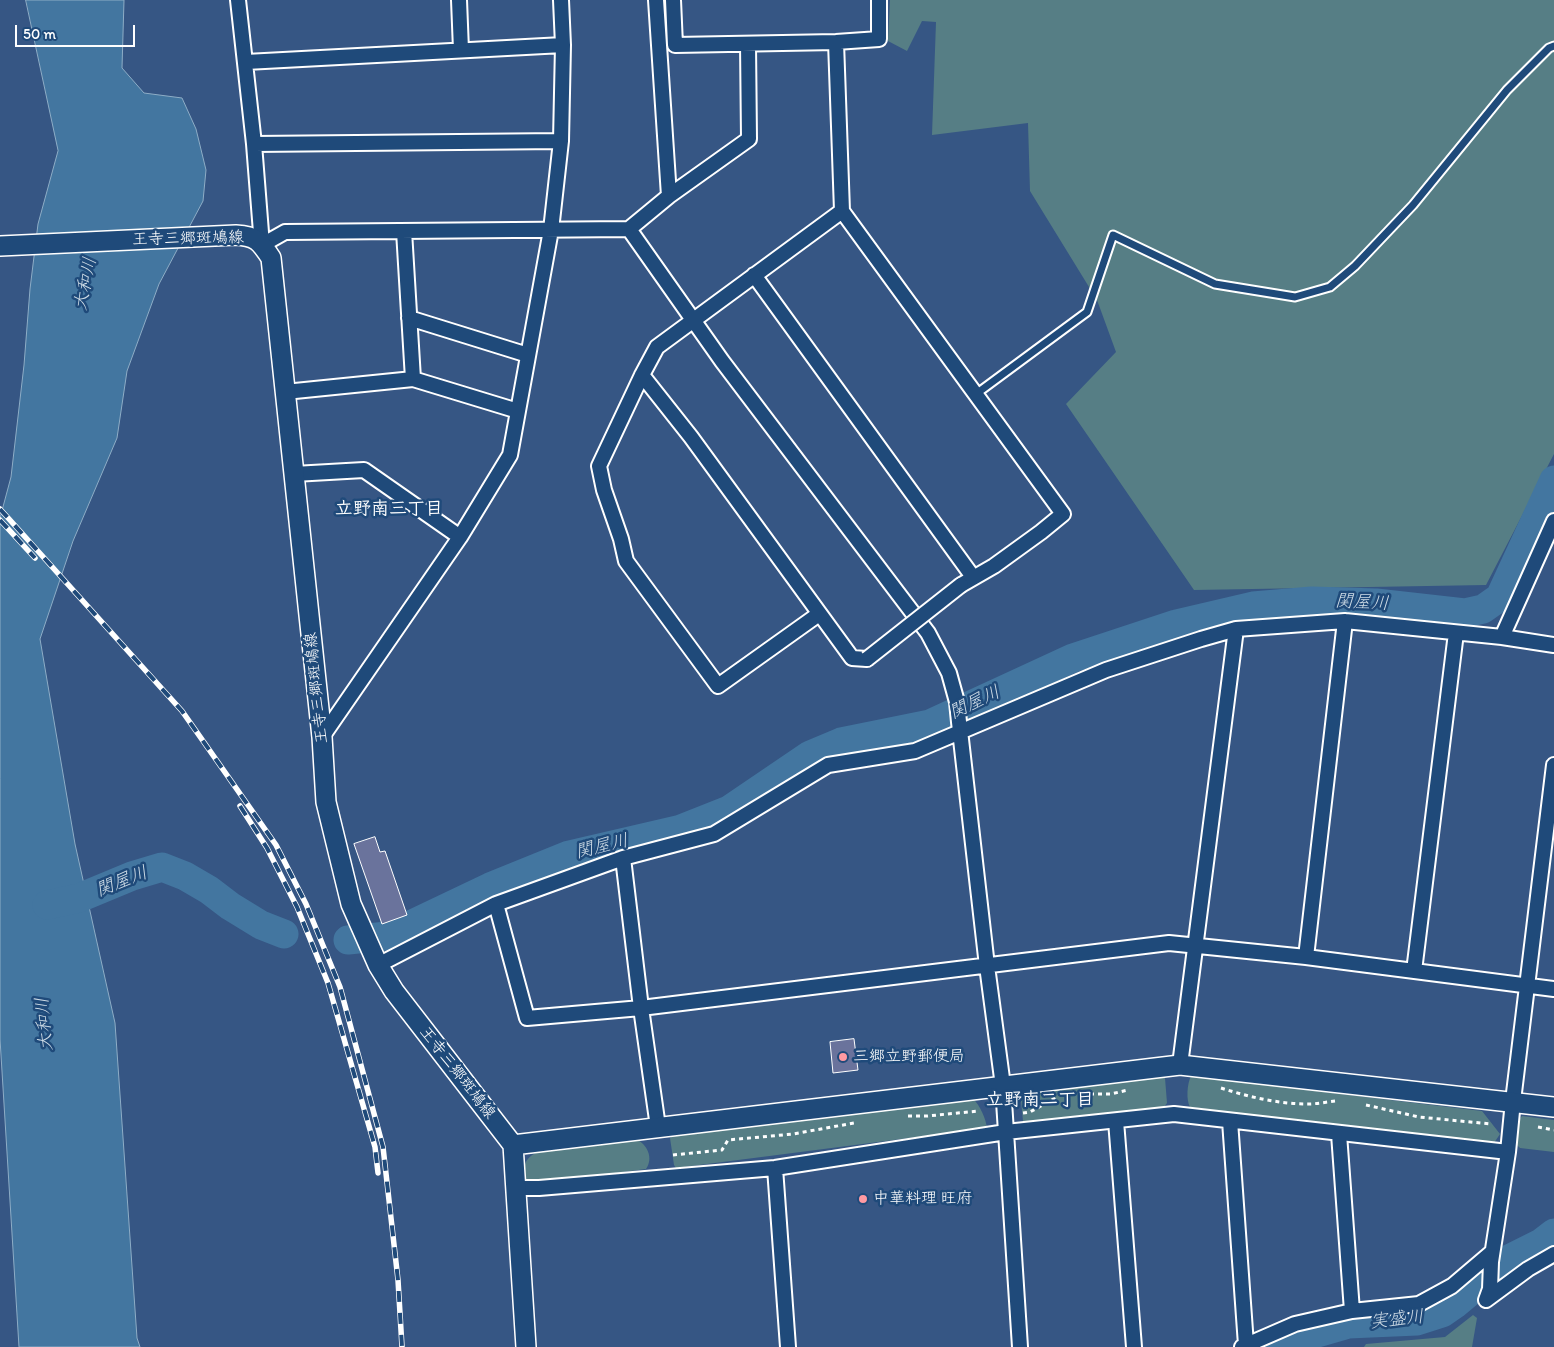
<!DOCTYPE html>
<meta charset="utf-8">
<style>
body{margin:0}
#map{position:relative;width:1554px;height:1347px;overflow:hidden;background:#365684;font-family:Itim,sans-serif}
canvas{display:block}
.scale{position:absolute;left:15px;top:25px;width:120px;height:22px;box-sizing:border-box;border:2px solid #fff;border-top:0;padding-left:6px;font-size:15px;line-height:18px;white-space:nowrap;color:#fff;-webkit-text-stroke:4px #1f4a7a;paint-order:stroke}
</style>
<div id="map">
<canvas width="1554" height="1347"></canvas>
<div class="scale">50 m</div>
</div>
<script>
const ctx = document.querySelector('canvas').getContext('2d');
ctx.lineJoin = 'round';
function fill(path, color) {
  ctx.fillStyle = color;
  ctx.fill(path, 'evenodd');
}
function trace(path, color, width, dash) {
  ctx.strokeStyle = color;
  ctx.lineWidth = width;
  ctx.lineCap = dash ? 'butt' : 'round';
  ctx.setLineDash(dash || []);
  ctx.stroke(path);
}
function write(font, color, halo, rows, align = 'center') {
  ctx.font = font + ' Itim,"Klee One",sans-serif';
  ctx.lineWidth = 5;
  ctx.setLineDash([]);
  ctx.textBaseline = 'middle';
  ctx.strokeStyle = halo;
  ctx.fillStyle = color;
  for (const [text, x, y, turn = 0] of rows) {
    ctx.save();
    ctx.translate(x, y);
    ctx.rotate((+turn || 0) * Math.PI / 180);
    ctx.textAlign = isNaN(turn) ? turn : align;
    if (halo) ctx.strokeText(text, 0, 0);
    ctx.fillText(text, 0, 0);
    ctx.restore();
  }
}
fill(new Path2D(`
 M890,0h664v454l-68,131 -292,5 -128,-186 50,-52 -19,-52 -67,-109 -2,-68 -96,12 4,-113 -14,-1 -15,30 -19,-10z
 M1162,1075l3,3 2,25 -3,4 -135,17 -6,-3 -2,-20 5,-8z
 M1191,1076l291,35 18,23 -6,9 -5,3 -299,-39c-4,-7 -3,-23 1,-31z
 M973,1099c7,6 13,20 14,29l-311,40 -2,-3 -4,-27 6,-4z
 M1522,1116l32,4v32l-34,-4 -5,-5 3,-22z
 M636,1139c11,5 18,19 10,30l-122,16c-1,-20 -1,-28 19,-35z
 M1473,1315l4,3 -5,29h-108l2,-3 79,-7z`), '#567e85');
const water = new Path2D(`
 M26,0h98l-2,68 22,25 38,5 14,31 10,41 -3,31 -44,83 -32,87 -10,67 -44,103 -33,98 35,205 40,179 22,315 3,9h-121l-19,-308v-521l11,-41 13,-112 6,-76 8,-65 20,-73z`);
fill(water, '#4376a0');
trace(water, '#8eadc6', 1);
trace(new Path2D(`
 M47,905l32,-7 53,-22 30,-9 23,9 24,14 21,16 31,19 23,9
 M348,940l39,-4 103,-49 79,-32 112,-26 48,-19 81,-55 31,-13 89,-18 143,-66 103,-34 77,-18 59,-5 64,2 89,10 18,-4 17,-12 54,-117
 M1277,1347l6,-4 65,-19 69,-3 25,-8 13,-9 54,-45 32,-16 13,-10`), '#4376a0', 29);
const building = new Path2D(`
 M375,837l5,15 5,-1 22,64 -25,9 -28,-80z
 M854,1039l4,31 -25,3 -3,-31z`);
fill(building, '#6a739c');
trace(building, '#fff', 1);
const lane = new Path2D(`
 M976,394l111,-82 26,-77 102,49 80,13 35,-10 25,-21 58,-61 94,-115 42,-42 5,-2`);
const street = new Path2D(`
 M238,0l16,144 8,101 23,-13 344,-3 40,-33 80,-57 -1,-95
 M459,0l2,50
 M656,0l13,196
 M673,0l2,45 161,-3 43,-3v-39
 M836,42l6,169 221,303 -22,18 -47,34 -33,19
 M246,62l317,-17
 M254,144l307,-3
 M629,229l93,132 206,272 21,40 8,29 2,20 28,244 16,120 17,261
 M404,231l9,148
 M754,275l219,302
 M409,318l119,37
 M642,375l49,62 161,221 15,1
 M285,392l128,-13 105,32
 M294,474l70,-4 96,67
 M819,614l-101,72 -92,-125 -5,-22 -17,-49 -5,-24 43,-91 15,-28 185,-136
 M1502,637l52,-116
 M322,737l138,-200 50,-82 41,-225 10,-89 2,-96 -2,-45
 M623,858l18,150 17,119
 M496,904l31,114 114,-10 528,-65 137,14 248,32
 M1306,957l39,-336
 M378,965l118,-61 127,-46 91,-24 114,-69 87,-14 191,-81 95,-31 35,-10 109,-8 157,16 52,8
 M1414,971l42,-338
 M1180,1065l56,-436
 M1116,1121l18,226
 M1230,1121l16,224
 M1339,1134l13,177
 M775,1168l13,179
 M516,1188h23l236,-20 231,-36 168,-18 334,38
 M1486,1300l4,-11 1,-27 17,-110 5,-51 41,-336
 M1486,1300l42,-31 26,-15
 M1242,1347l53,-23 57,-13 67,-7 33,-18 40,-34`);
const secondary = new Path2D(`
 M0,246l236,-11c20,1 24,6 35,23l51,479 4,65 25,102 27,61 16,26 119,154 13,202
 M513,1145l667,-80 374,42`);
trace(lane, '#fff', 11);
trace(street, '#fff', 18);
trace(secondary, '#fff', 22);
trace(new Path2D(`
 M1221,1088c28,9 58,16 87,16 9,0 18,-2 27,-3
 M1090,1094h21l17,-4
 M1366,1105l53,12 72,7
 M1023,1113l7,-1 27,-15
 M908,1116h19l52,-5
 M1538,1127l16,3
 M673,1155l49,-5 6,-10 65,-6 61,-11`), '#fff', 3, [4, 4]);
trace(lane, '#1f4a7a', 7);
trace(street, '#1f4a7a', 14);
trace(secondary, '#1f4a7a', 19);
const rail = new Path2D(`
 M0,509l182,202 94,134 30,59 34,83 43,160 15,133 4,67
 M0,520l35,38
 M240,806l27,42 30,59 31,76 47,164 3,26`);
trace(rail, '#fff', 5.5);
trace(rail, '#1f4a7a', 4, [11]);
const streetBridge = new Path2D(`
 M867,659l94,-74`);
trace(streetBridge, '#fff', 18, []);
trace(streetBridge, '#1f4a7a', 14);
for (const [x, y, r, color] of [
 [843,1057,5,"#ff9aa2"],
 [863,1199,5,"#ff9aa2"]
]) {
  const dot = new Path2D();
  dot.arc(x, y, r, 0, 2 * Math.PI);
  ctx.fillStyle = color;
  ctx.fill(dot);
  trace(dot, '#1f4a7a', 2);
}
write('16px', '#fff', '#1f4a7a', [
 ["王寺三郷斑鳩線",188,239,-1],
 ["王寺三郷斑鳩線",317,688,-96],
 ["王寺三郷斑鳩線",457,1073,52]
]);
write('16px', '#fff', '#1f4a7a', [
 ["三郷立野郵便局",853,1057],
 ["中華料理 旺府",873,1199]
], 'left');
write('italic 18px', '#d0dde7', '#1f4a7a', [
 ["大和川",86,284,-79],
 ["関屋川",1362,603,3],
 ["関屋川",975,703,-25],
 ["関屋川",602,847,-13],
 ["関屋川",122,882,-21],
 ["大和川",45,1024,-95],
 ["実盛川",1397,1320,-6]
]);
write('bold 18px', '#fff', '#1f4a7a', [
 ["立野南三丁目",389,509],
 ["立野南二丁目",1040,1100]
]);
</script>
